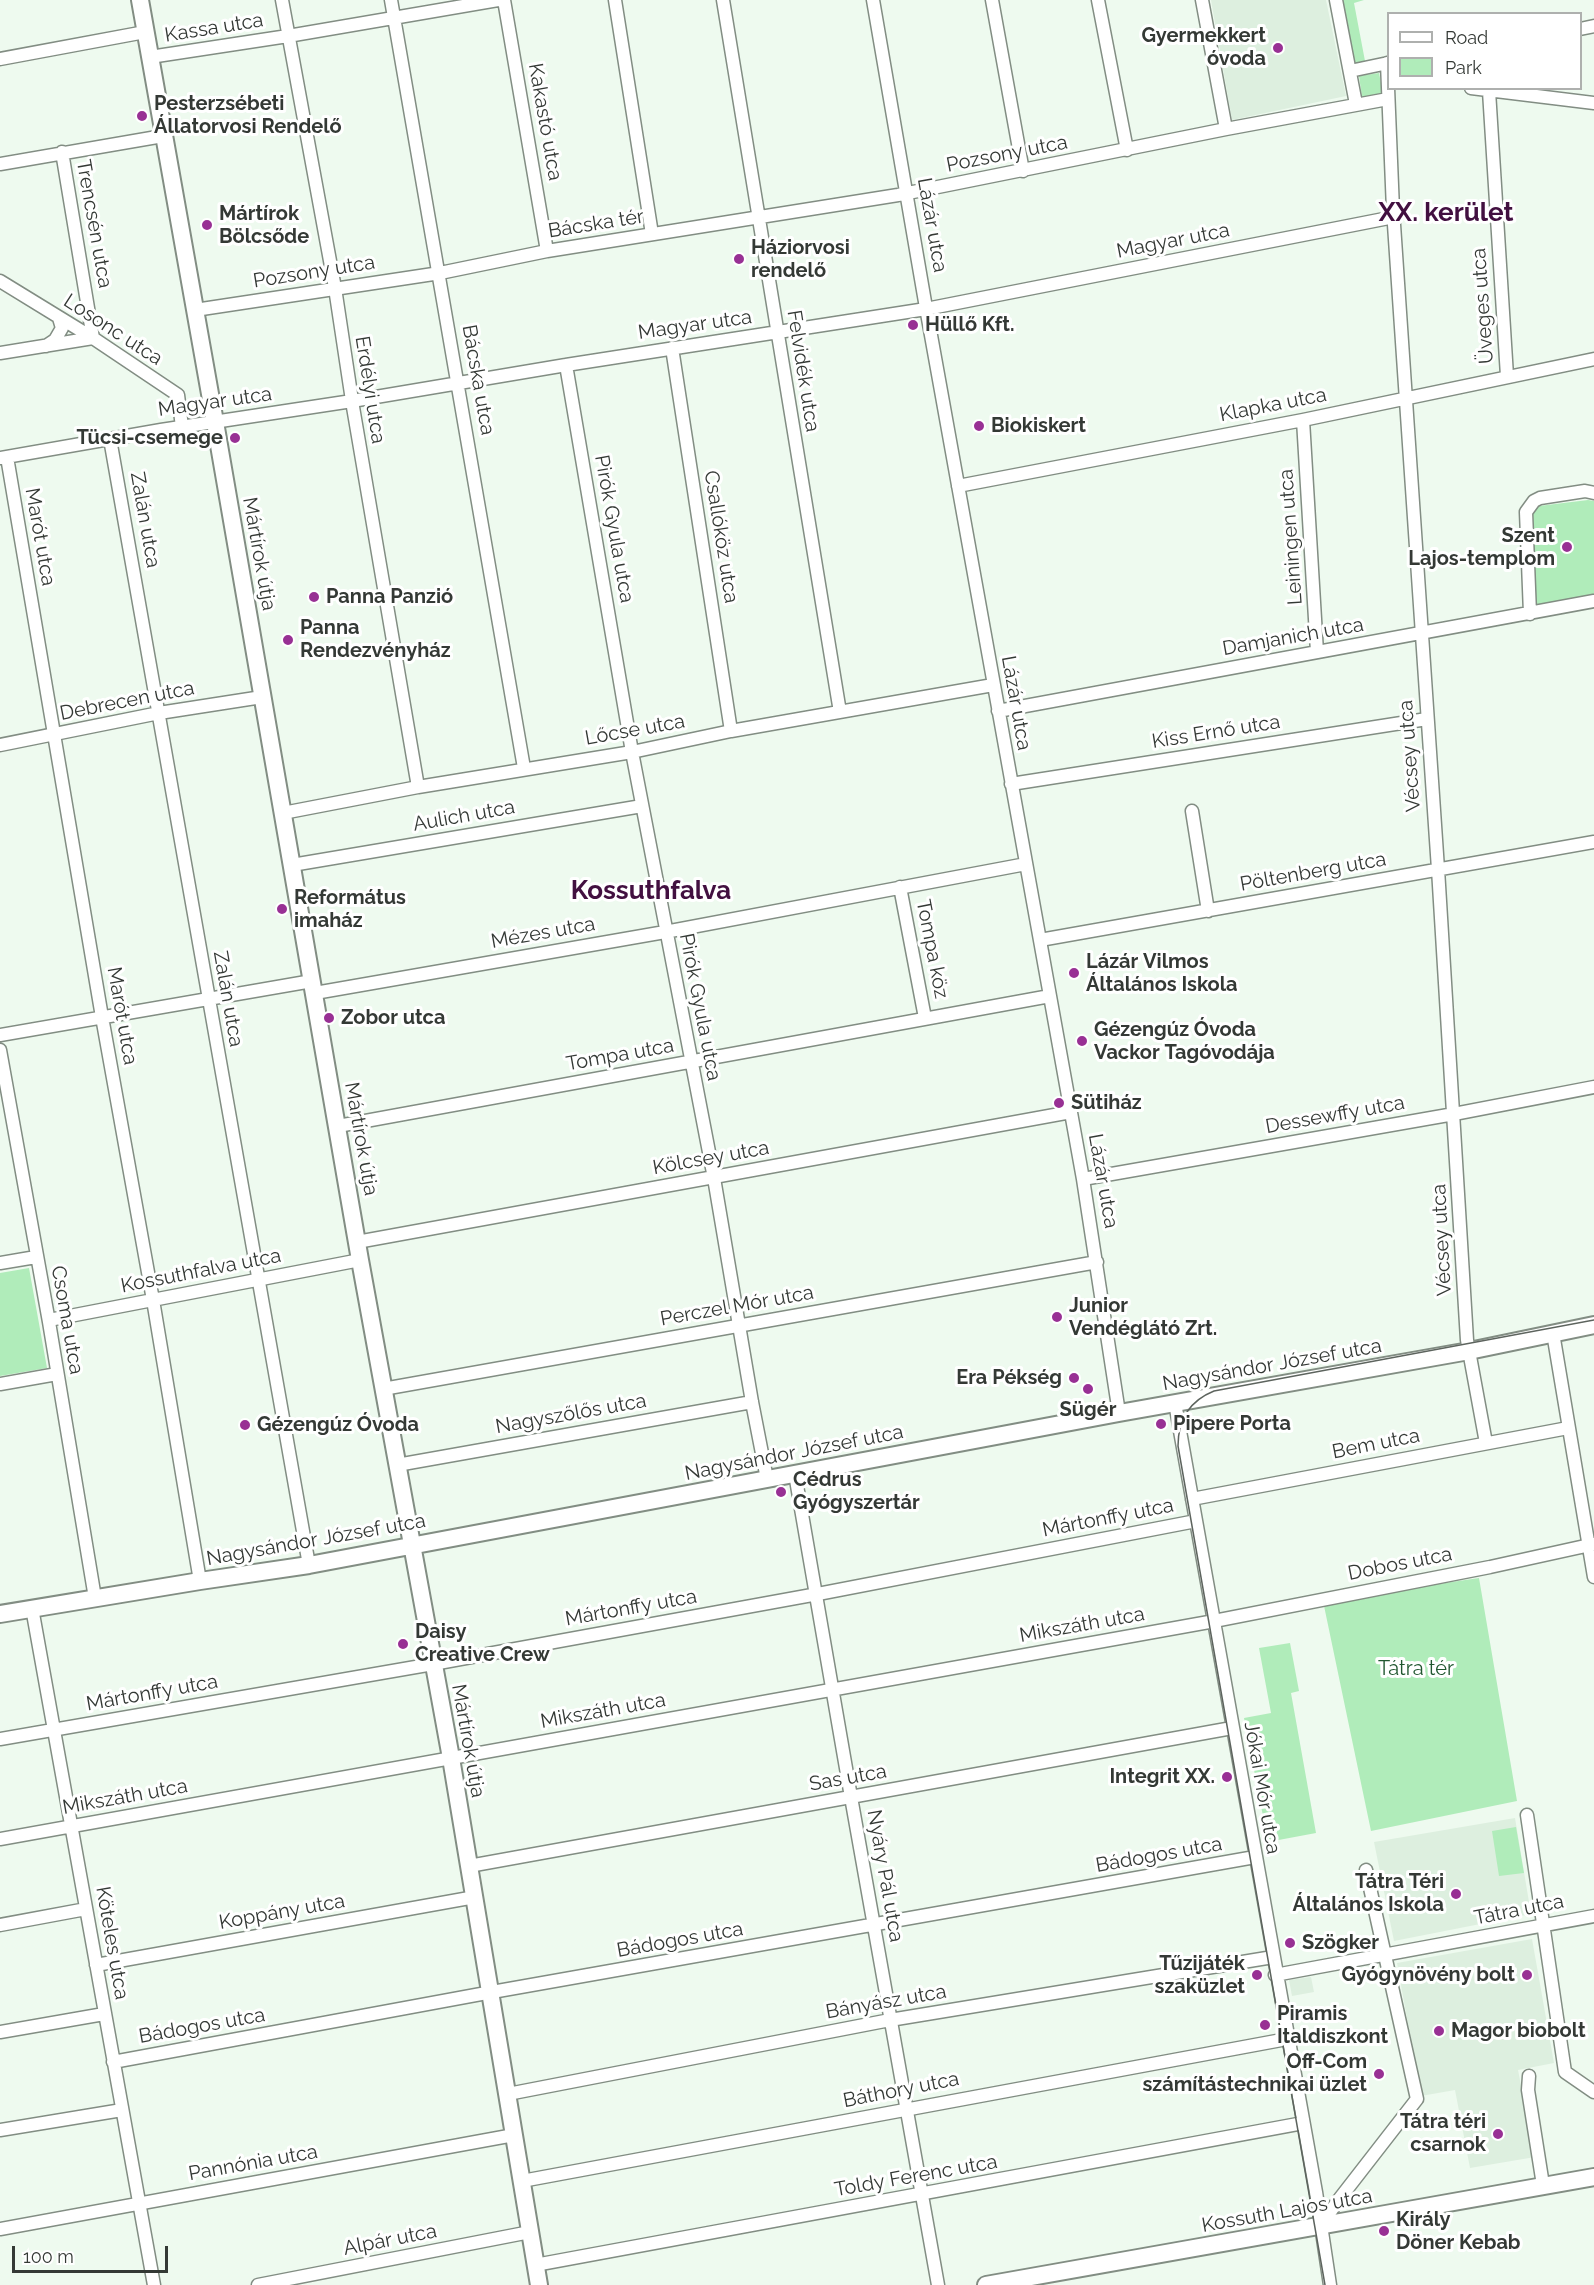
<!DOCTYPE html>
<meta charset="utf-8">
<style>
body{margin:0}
#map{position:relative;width:1594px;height:2285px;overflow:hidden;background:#eefaef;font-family:Raleway,sans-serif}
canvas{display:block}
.legend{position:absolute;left:1387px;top:12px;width:195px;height:78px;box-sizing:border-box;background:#fff;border:2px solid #aeb0ae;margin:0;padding:8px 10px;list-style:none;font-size:18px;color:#343935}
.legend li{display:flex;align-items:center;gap:12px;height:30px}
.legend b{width:30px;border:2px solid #aeb0ae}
.scale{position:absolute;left:12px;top:2246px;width:156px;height:27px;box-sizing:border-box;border:3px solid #343935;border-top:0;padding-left:8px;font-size:18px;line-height:21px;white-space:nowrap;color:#343935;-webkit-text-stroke:4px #fff;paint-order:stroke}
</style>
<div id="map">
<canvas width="1594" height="2285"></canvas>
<ul class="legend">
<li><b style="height:8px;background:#fff"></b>Road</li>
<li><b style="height:16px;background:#b0ecba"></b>Park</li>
</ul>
<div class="scale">100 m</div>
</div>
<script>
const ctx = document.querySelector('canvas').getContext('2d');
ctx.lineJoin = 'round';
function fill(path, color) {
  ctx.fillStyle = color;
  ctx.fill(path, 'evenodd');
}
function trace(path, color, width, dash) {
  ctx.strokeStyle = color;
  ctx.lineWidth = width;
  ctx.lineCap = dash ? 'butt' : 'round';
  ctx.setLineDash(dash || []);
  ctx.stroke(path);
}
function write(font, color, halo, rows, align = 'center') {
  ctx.font = font + ' Raleway,sans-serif';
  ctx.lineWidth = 6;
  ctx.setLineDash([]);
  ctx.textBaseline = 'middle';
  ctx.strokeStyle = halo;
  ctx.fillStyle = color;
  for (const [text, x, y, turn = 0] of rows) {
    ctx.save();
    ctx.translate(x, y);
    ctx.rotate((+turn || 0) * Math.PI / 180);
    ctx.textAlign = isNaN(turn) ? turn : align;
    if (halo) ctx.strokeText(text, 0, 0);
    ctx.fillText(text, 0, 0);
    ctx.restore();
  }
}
fill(new Path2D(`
 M1211,0h115l20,96 -114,24z
 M1515,1818l16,96 -137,27 -20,-99z
 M1532,1939l22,124 -36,7 17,87 -65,11 -15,-78 -34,6 -24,-133z
 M1311,1977l3,15 -22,4 -3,-16z`), '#ddefdf');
fill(new Path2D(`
 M1343,0h21l-10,3 11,58 -10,2z
 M1379,73l4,20 -21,4 -3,-21z
 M1588,500l6,1v93l-58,11 -6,-90 9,-9z
 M29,1268l18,100 -47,8v-103z
 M1479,1578l38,223 -146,30 -48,-230z
 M1290,1643l9,48 -8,2 25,140 -48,9 -24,-124 27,-5 -12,-65z
 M1516,1827l8,46 -25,3 -7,-45z`), '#b0ecba');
const minor = new Path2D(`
 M282,0l53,288 18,119 65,380
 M391,0l133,768
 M504,0l43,251
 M615,0l37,234
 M723,0l117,712
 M873,0l52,302 158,877 36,234
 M992,0l31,171
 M1098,0l29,150
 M1202,0l24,129
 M1336,0l20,104
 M1580,29l14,-3
 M150,57l138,-21 210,-36
 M0,59l145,-27
 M1387,63l6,147 45,659 29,471 19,103
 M1350,71l38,-8
 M1471,88l123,15
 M1489,91l18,285
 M0,164l163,-28
 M0,281l93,57 85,57 4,32
 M195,310l245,-37 107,-22 351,-56 328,-66 162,-30
 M46,346l9,-6 7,-12 -3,-10
 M672,348l59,383
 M0,353l93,-15 -31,-186
 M566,365l66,387 82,426 38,224 15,77
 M1303,420l14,232
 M110,439l199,1126
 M7,457l95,560 51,283 47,281
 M0,458l161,-28 191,-29 214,-36 360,-56 468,-92
 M958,486l345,-66 291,-61
 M1530,614l-4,-102 8,-11 6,-3 45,-7 9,2
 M998,711l596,-110
 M0,745l159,-32 103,-16
 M1011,784l416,-65
 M1192,811l16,100
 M283,813l135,-26 214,-35 99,-21 262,-46
 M292,865l350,-59
 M900,887l25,131
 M1040,940l554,-98
 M315,993l350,-61 361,-68
 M0,1035l312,-54
 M0,1050l49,272 46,276
 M338,1126l712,-130
 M1083,1179l371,-65 140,-27
 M357,1242l714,-130
 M0,1263l36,-6
 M49,1320l311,-60
 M1553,1333l41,244
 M0,1384l57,-10
 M383,1389l714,-127
 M1175,1403l141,789 14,93
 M397,1465l355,-63
 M795,1474l56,323 87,488
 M1192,1499l376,-71
 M32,1608l122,677
 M0,1739l433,-75 390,-71 373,-72
 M1527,1815l38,257 29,20
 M0,1839l1209,-217 281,-55 104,-23
 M469,1866l763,-138
 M0,1925l86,-16
 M96,1965l379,-68
 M1275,1975l319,-59
 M0,2032l104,-18
 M113,2062l379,-70 763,-135
 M1529,2076l-1,14 15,95
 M508,2094l382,-74 383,-63
 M0,2130l122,-20
 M522,2181l765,-142
 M1321,2226l16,-24 80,-103 -51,-229
 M0,2229l514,-94
 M535,2265l768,-142
 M258,2285l272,-53`);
const tertiary = new Path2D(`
 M140,0l75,422 145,838 91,498 88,527
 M0,1614l200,-33 109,-16 810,-152 350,-62 125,-26
 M986,2285l608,-108`);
trace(minor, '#828d83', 15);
trace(tertiary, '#828d83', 20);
trace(minor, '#fff', 12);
trace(tertiary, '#fff', 16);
trace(new Path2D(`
 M1325,2285l-147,-839c0,-27 11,-45 36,-55l380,-71`), '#5d645e', 1.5);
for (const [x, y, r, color] of [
 [1278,48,6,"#983094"],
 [142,116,6,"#983094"],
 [207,225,6,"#983094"],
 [739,259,6,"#983094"],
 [913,325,6,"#983094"],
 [979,426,6,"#983094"],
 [235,438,6,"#983094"],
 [1567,547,6,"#983094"],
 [314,597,6,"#983094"],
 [288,640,6,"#983094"],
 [282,909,6,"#983094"],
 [1074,973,6,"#983094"],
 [329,1018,6,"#983094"],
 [1082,1041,6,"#983094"],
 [1059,1103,6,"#983094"],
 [1057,1317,6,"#983094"],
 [1074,1378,6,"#983094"],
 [1088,1389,6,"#983094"],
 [1161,1424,6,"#983094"],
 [245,1425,6,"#983094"],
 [781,1492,6,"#983094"],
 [403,1644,6,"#983094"],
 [1227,1777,6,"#983094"],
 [1456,1894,6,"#983094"],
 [1290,1943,6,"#983094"],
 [1257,1975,6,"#983094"],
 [1527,1975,6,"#983094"],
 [1265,2025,6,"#983094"],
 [1439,2031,6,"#983094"],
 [1379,2074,6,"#983094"],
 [1498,2134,6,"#983094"],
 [1384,2231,6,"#983094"]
]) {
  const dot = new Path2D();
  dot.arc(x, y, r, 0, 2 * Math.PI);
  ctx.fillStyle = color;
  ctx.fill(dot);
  trace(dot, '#fff', 2);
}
write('20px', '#343935', '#fff', [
 ["Kassa utca",214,28,-9],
 ["Kakastó utca",545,122,80],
 ["Pozsony utca",1007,154,-11],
 ["Trencsén utca",94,224,80],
 ["Bácska tér",596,224,-9],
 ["Lázár utca",932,225,80],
 ["Magyar utca",1173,241,-11],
 ["Pozsony utca",314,272,-9],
 ["Üveges utca",1483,306,-94],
 ["Magyar utca",695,325,-8],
 ["Losonc utca",113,330,33],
 ["Felvidék utca",803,371,81],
 ["Bácska utca",478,380,80],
 ["Erdélyi utca",370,390,81],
 ["Magyar utca",215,402,-8],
 ["Klapka utca",1273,405,-11],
 ["Zalán utca",145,520,80],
 ["Pirók Gyula utca",614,529,80],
 ["Marót utca",40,537,80],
 ["Csallóköz utca",721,537,81],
 ["Leiningen utca",1291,537,-94],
 ["Mártírok útja",259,554,80],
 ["Damjanich utca",1293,637,-10],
 ["Debrecen utca",127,701,-11],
 ["Lázár utca",1016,703,80],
 ["Lőcse utca",635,730,-10],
 ["Kiss Ernő utca",1216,732,-9],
 ["Vécsey utca",1410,756,-94],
 ["Aulich utca",464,816,-10],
 ["Pöltenberg utca",1313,872,-10],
 ["Mézes utca",543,933,-10],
 ["Tompa köz",932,949,79],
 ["Zalán utca",228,999,80],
 ["Pirók Gyula utca",700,1007,79],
 ["Marót utca",122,1016,80],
 ["Tompa utca",620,1055,-10],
 ["Dessewffy utca",1335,1115,-10],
 ["Mártírok útja",361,1139,80],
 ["Kölcsey utca",711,1158,-10],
 ["Lázár utca",1103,1181,80],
 ["Vécsey utca",1442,1240,-93],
 ["Kossuthfalva utca",201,1271,-11],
 ["Perczel Mór utca",737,1306,-10],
 ["Csoma utca",67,1320,80],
 ["Nagysándor József utca",1272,1365,-10],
 ["Nagyszőlős utca",571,1414,-10],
 ["Bem utca",1376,1444,-11],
 ["Nagysándor József utca",794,1453,-11],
 ["Mártonffy utca",1108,1518,-11],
 ["Nagysándor József utca",316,1540,-10],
 ["Dobos utca",1400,1564,-11],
 ["Mártonffy utca",631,1608,-10],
 ["Mikszáth utca",1082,1625,-10],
 ["Mártonffy utca",152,1693,-10],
 ["Mikszáth utca",603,1711,-10],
 ["Mártírok útja",468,1741,80],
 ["Sas utca",848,1778,-10],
 ["Jókai Mór utca",1262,1788,80],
 ["Mikszáth utca",125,1797,-10],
 ["Bádogos utca",1159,1855,-10],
 ["Nyáry Pál utca",885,1876,80],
 ["Tátra utca",1519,1910,-11],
 ["Koppány utca",282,1912,-10],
 ["Bádogos utca",680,1940,-10],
 ["Köteles utca",112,1943,80],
 ["Bányász utca",886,2002,-10],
 ["Bádogos utca",202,2026,-10],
 ["Báthory utca",901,2090,-11],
 ["Pannónia utca",253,2163,-10],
 ["Toldy Ferenc utca",916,2176,-10],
 ["Kossuth Lajos utca",1287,2211,-10],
 ["Alpár utca",390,2240,-11]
]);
write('bold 20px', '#343935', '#fff', [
 ["Gyermekkert",1266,36,"right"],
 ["óvoda",1266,59,"right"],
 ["Pesterzsébeti",154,104],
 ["Állatorvosi Rendelő",154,127],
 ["Mártírok",219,214],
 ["Bölcsőde",219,237],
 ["Háziorvosi",751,248],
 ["rendelő",751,271],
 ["Hüllő Kft.",925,325],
 ["Biokiskert",991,426],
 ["Tücsi-csemege",223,438,"right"],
 ["Szent",1555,536,"right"],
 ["Lajos-templom",1555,559,"right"],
 ["Panna Panzió",326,597],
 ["Panna",300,628],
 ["Rendezvényház",300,651],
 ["Református",294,898],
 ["imaház",294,921],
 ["Lázár Vilmos",1086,962],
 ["Általános Iskola",1086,985],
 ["Zobor utca",341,1018],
 ["Gézengúz Óvoda",1094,1030],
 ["Vackor Tagóvodája",1094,1053],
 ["Sütiház",1071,1103],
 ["Junior",1069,1306],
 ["Vendéglátó Zrt.",1069,1329],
 ["Era Pékség",1062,1378,"right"],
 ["Sügér",1088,1410,"center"],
 ["Pipere Porta",1173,1424],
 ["Gézengúz Óvoda",257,1425],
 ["Cédrus",793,1480],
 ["Gyógyszertár",793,1503],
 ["Daisy",415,1632],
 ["Creative Crew",415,1655],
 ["Integrit XX.",1215,1777,"right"],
 ["Tátra Téri",1444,1882,"right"],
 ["Általános Iskola",1444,1905,"right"],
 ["Szögker",1302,1943],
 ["Tűzijáték",1245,1964,"right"],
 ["szaküzlet",1245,1987,"right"],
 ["Gyógynövény bolt",1515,1975,"right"],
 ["Piramis",1277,2014],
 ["Italdiszkont",1277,2037],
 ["Magor biobolt",1451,2031],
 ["Off-Com",1367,2062,"right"],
 ["számítástechnikai üzlet",1367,2085,"right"],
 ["Tátra téri",1486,2122,"right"],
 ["csarnok",1486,2145,"right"],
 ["Király",1396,2220],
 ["Döner Kebab",1396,2243]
], 'left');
write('20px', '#20572f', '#fff', [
 ["Tátra tér",1416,1669]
]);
write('bold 26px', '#421040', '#fff', [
 ["XX. kerület",1446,213],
 ["Kossuthfalva",651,891]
]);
</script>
